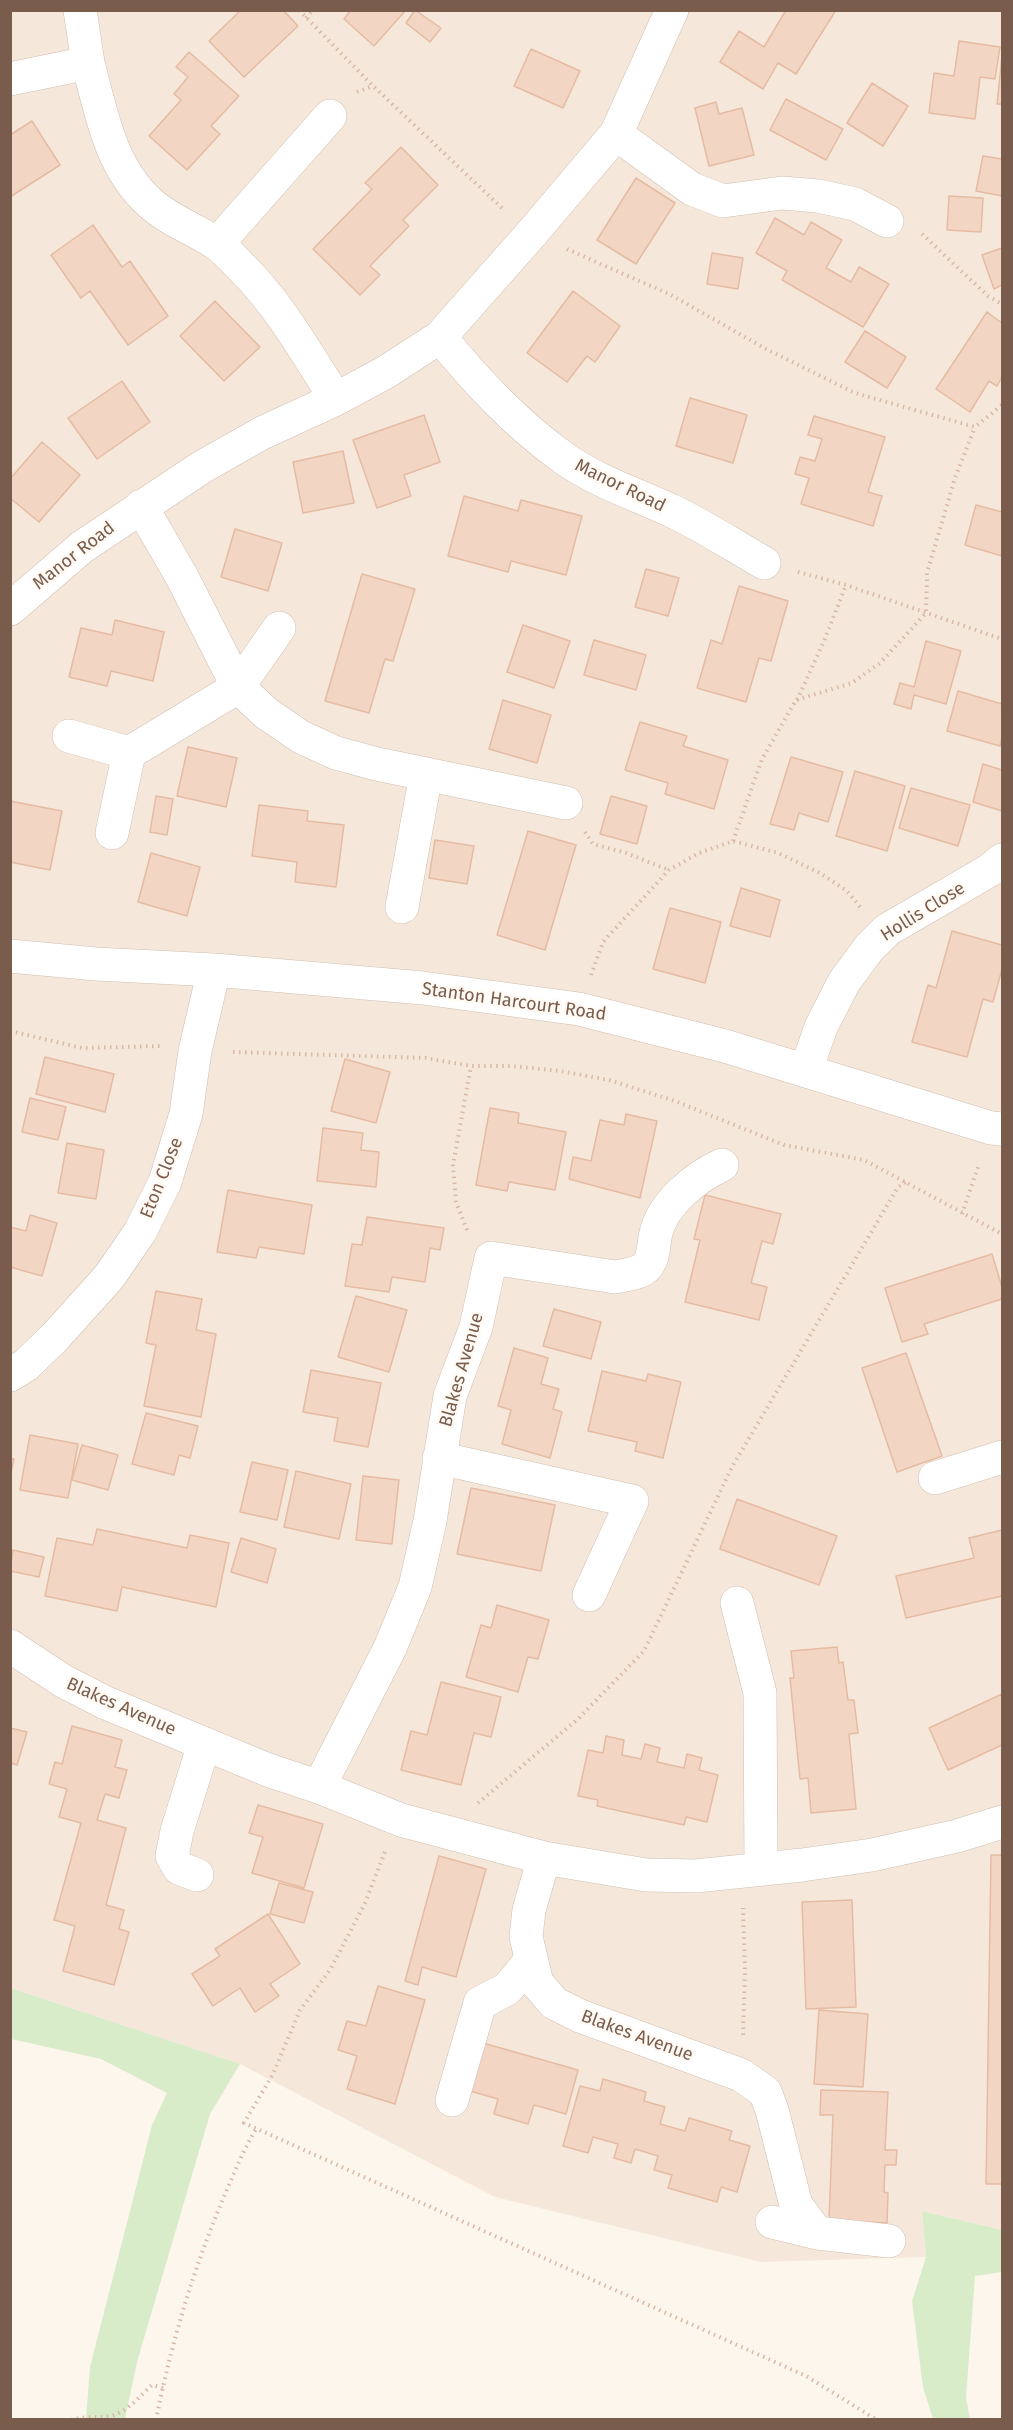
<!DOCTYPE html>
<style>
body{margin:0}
#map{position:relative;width:1013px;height:2430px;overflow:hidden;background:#fdf6ec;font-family:"Fira Sans",sans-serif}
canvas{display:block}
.frame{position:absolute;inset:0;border:12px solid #7a5c4d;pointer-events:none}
</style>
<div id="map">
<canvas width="1013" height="2430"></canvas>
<div class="frame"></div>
</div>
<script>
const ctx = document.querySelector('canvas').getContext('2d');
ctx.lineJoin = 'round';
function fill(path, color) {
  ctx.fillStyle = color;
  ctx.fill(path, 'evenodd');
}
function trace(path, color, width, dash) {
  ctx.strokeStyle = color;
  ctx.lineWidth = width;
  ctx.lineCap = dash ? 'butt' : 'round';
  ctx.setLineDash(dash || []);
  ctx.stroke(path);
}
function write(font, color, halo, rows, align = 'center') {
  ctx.font = font + ' "Fira Sans",sans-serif';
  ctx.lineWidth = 5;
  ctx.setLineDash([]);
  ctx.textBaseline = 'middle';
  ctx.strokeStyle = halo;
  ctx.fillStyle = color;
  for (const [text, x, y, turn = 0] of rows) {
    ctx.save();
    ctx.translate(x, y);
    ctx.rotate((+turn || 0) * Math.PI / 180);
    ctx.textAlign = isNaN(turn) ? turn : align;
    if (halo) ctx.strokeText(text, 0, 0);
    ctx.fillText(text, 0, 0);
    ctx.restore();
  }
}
fill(new Path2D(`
 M11,11h991v2219l-80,-19 4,46 -165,5 -266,-65 -255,-133 -229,-76z`), '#f5e8da');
fill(new Path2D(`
 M11,1988l229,76 -30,50 -73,248 -12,57h-39l4,-52 62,-242 15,-32 -66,-34 -90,-20z
 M922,2211l80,19v42l-27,4 -9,122 4,21h-37l-10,-32 -11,-86 14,-44z`), '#d8ecc9');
const building = new Path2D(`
 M241,10h42l15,16 -54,51 -35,-36z
 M351,10h55l-32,36 -30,-27z
 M415,10l26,18 -11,14 -24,-19z
 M786,10h50l-40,64 -18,-11 -15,26 -43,-27 19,-31 25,16z
 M959,41l41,6 -5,32 -15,-2 -5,42 -46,-6 5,-40 20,3z
 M531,49l49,22 -17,37 -49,-22z
 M189,52l50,44 -28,30 9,8 -33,36 -38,-34 32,-36 -7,-6 14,-17 -12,-10z
 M1002,56v48h-5z
 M872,83l36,23 -25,40 -36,-23z
 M786,99l57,30 -17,31 -56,-30z
 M716,102l3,12 23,-6 12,47 -45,11 -14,-58z
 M32,121l28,44 -50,32v-62z
 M401,147l37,38 -35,35 6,6 -39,40 10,9 -20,20 -47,-46 59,-60 -7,-6z
 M983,156l19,3v37l-26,-5z
 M636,178l39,25 -39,61 -39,-24z
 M949,196l34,2 -2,34 -34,-2z
 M775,218l29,17 7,-13 31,18 -16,28 25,14 8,-15 30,17 -26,43 -81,-47 5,-9 -31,-18z
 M93,225l29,42 8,-6 38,55 -40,29 -38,-54 -9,7 -30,-43z
 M1002,248v37l-8,4 -12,-34z
 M712,253l31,5 -5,31 -31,-5z
 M573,291l47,35 -25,36 -8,-6 -20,26 -40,-29z
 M215,301l45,46 -36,34 -44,-45z
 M987,312l15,11v54l-5,9 -8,-5 -19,31 -34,-23z
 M865,331l41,26 -19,31 -42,-26z
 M122,381l28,41 -53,37 -29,-41z
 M690,398l57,17 -14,48 -57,-17z
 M424,415l16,47 -36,13 7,21 -34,12 -24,-68z
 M814,416l71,21 -17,55 14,4 -9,30 -72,-22 8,-26 -14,-4 5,-17 15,4 7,-22 -14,-4z
 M42,442l38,33 -41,47 -29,-24v-19z
 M343,451l11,52 -51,10 -10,-51z
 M464,496l54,15 3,-11 61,16 -16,59 -55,-14 -3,11 -60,-16z
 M976,505l26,7v44l-37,-11z
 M235,529l47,14 -14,48 -47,-14z
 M646,569l33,9 -11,38 -33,-9z
 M362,574l53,15 -22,72 -8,-2 -16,54 -44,-12z
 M739,586l49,15 -17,60 -12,-3 -13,44 -49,-14 14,-48 11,4z
 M115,620l49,12 -11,49 -42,-10 -4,15 -38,-9 12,-49 31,7z
 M523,625l47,16 -16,47 -47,-16z
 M594,640l52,15 -10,35 -52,-15z
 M926,641l35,10 -15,53 -32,-9 -3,14 -17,-5 6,-21 14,4z
 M958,691l44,13v34l-2,8 -53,-15z
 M503,700l48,15 -14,48 -48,-14z
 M640,722l47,14 -4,10 45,14 -14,49 -49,-15 3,-11 -43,-13z
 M188,747l49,11 -11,49 -49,-11z
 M791,757l52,15 -15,50 -29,-9 -5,17 -24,-6z
 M983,764l19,6v41l-29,-9z
 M855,771l50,15 -18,65 -51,-15z
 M911,788l59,17 -12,41 -59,-18z
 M156,796l17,3 -6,36 -17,-3z
 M611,796l36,10 -10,38 -37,-10z
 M10,801l52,10 -12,59 -40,-8z
 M259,805l49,6 -1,10 37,4 -8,62 -41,-5 2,-20 -45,-6z
 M528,831l48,14 -31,105 -48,-15z
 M435,840l39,6 -7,38 -38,-6z
 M151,853l49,14 -13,49 -49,-14z
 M741,888l39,12 -10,37 -40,-11z
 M670,908l51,14 -16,61 -52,-14z
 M952,931l50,14v24l-9,33 -10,-3 -16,58 -55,-15 16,-57 8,3z
 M45,1057l69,17 -9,38 -69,-18z
 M345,1059l45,13 -14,51 -45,-12z
 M30,1098l36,9 -8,33 -36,-8z
 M490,1108l29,5 -1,10 48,9 -11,58 -46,-8 -2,9 -31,-6z
 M626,1114l31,7 -17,77 -71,-19 4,-22 18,4 9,-41 24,5z
 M323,1128l40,5 -2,17 18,2 -3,35 -59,-6z
 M67,1143l37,7 -8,49 -38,-6z
 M228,1190l84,15 -8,49 -45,-7 -3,11 -39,-6z
 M705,1195l76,19 -8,30 -11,-3 -11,42 16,4 -8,33 -74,-18 15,-62 -6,-1z
 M30,1215l27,8 -15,53 -32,-9v-40l16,4z
 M367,1217l77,11 -4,22 -10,-2 -5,34 -33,-5 -3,15 -44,-6 7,-42 10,1z
 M992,1254l10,33v12l-78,25 4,10 -26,8 -17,-54z
 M156,1291l46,8 -6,31 20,4 -15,83 -57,-11 12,-61 -10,-2z
 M356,1296l51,14 -18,62 -51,-15z
 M554,1309l47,13 -10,37 -48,-13z
 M514,1348l34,10 -7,26 18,5 -6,20 9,3 -12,46 -48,-14 9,-34 -13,-4z
 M906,1353l36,103 -45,16 -35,-104z
 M311,1370l70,13 -13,64 -34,-6 4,-23 -35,-6z
 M602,1371l44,10 2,-7 33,8 -18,76 -28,-7 2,-9 -49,-11z
 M146,1413l52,13 -8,32 -11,-3 -5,20 -42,-11z
 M30,1435l48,9 -10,54 -48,-8z
 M82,1445l36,10 -10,35 -36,-10z
 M10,1458l4,1 -4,18z
 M252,1462l36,8 -11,50 -37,-8z
 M296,1471l55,13 -12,55 -55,-12z
 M363,1476l36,4 -7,64 -36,-4z
 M471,1488l84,17 -14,66 -84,-17z
 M737,1499l100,37 -18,49 -99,-36z
 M97,1529l90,19 3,-13 39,8 -13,64 -94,-20 -5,24 -72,-15 12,-58 36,7z
 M1002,1530v66l-96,22 -10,-42 78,-18 -5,-20z
 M241,1538l35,11 -9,34 -36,-11z
 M13,1550l31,7 -5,20 -29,-6z
 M497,1605l52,15 -11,39 -10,-2 -10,35 -52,-15 15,-52 10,3z
 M837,1647l2,16 4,-1 5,38h6l4,33 -9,1 7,75 -45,4 -3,-35 -8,1 -10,-101h4l-3,-27z
 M441,1682l60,15 -10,40 -17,-4 -13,52 -60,-15 10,-39 16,4z
 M1002,1694v51l-54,25 -19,-42z
 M72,1726l50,14 -7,27 12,3 -8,28 -14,-4 -8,26 29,8 -20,77 18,5 -5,19 10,3 -15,53 -51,-14 12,-45 -21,-6 27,-97 -22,-6 8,-28 -18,-5 6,-22 7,2z
 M10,1728l17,4 -10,33 -7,-2z
 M606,1736l18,4 -2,15 19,4 4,-15 15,4 -3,14 27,6 3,-14 15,4 -3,12 19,5 -11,47 -21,-5 -2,8 -87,-19 1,-6 -20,-4 10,-46 15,3z
 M258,1805l65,19 -19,64 -52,-15 11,-36 -14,-4z
 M991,1855h11v329h-16z
 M439,1856l47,13 -30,108 -34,-10 -4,18 -13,-4z
 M279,1883l34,9 -9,31 -34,-9z
 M852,1900l4,107 -50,2 -4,-107z
 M268,1914l32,50 -30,20 9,12 -24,16 -15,-24 -27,18 -21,-32 28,-18 -5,-7z
 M378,1986l47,14 -30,104 -48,-15 10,-33 -19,-6 9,-29 19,5z
 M819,2010l49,4 -5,73 -49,-3z
 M476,2041l102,29 -12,44 -32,-9 -6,19 -34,-10 4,-15 -35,-10z
 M603,2079l43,13 -2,9 21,6 -5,17 25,7 4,-13 43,13 -3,9 21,6 -13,46 -16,-5 -4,15 -49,-14 4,-13 -18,-5 4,-14 -23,-7 -4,14 -17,-5 4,-14 -25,-7 -5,16 -25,-7 17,-60 20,5z
 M821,2090l67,2 -3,58h12l-1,15h-11l-1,27 4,1 -1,30 -58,-2 4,-106h-13z`);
fill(building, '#f3d5c3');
trace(building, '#e6bba3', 1.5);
const minor = new Path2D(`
 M80,10l8,53
 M10,79l78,-16c13,49 22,104 62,140 20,18 45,26 67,41 10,7 20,19 29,28 35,35 64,87 90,127
 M616,134l76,55 31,12 59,-8 36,3 37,8 32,17
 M217,244l113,-128
 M440,337c38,46 76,87 125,122 33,23 71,35 107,52 32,15 62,35 92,52
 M141,506l41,71 56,110 28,26 35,24 35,16 41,11 189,39
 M10,609l72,-62 120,-80 60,-34 74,-34 50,-27 54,-35 92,-104 84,-99 56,-124
 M69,736l60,17 -17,80
 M129,753l109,-66 41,-59
 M402,907l24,-133
 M10,956l86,8 118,6 209,18 156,21 146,37 266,82 11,1
 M806,1070l15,-43 23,-45 25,-34 18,-18 103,-60 12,-10
 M10,1375l16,-10 28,-27 55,-61 31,-45 25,-50 21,-68 9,-63 19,-81
 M439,1458l193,43 -43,94
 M935,1478l67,-21
 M737,1603l23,90 1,176
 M10,1646l53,35 43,22 162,67 51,17 82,33 143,38 102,17 50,1 106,-11 70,-10 85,-19 45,-14
 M319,1787l71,-139 25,-61 15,-66 20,-125 26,-69 15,-69 124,19c10,-2 22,-3 30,-9 10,-9 8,-24 11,-35 7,-30 40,-56 66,-68
 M544,1858l-15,52 -3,27 11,46 17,20 26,13 161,59 24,17 7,18 24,95 21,28
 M197,1875l-18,-7 -7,-12 5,-25 27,-87
 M452,2100l28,-97 27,-14 24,-29
 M772,2222l45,11 72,8`);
trace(minor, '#d1beb0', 34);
trace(new Path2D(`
 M299,10l74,76 130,123
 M306,18l7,-8
 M357,92l16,-6
 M922,234l66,62 14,8
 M567,249l104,46 95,54 89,44 120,34 27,-22
 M798,572l48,13 156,54
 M797,700l27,-59 22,-56
 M585,832l8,12 33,9 43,17
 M733,841l29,-82 34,-59 56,-17 28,-20 46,-50 1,-40 28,-95 20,-51
 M591,975l12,-33 66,-72 30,-17 34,-12 45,12 42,20 27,18 13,16
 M10,1031l72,17 78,-2
 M233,1052l193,6 45,8h41l48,5 49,9 66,21 109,44 80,15 138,74
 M962,1214l17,-50
 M467,1230l-11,-28 -3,-37 18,-99
 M478,1803l100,-84 66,-68 88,-184 166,-280 8,-5
 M385,1852l-20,51 -35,67 -30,40 -27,64 -29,49 562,253 71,44
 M743,2035l2,-65 -2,-62
 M71,2420c15,-5 30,-1 43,-5 15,-5 27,-20 38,-30l11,3
 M156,2420c15,-76 37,-150 67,-221 10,-24 20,-48 33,-70`), '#d9b8a5', 4, [1.5, 4.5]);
trace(minor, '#fff', 33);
write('18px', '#7a5c4d', '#fffaf3', [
 ["Manor Road",620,486,26],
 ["Manor Road",74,556,-38],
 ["Hollis Close",923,912,-32],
 ["Stanton Harcourt Road",514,1002,8],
 ["Eton Close",162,1178,-68],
 ["Blakes Avenue",462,1370,-74],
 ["Blakes Avenue",121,1707,24],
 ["Blakes Avenue",637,2036,20]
]);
</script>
